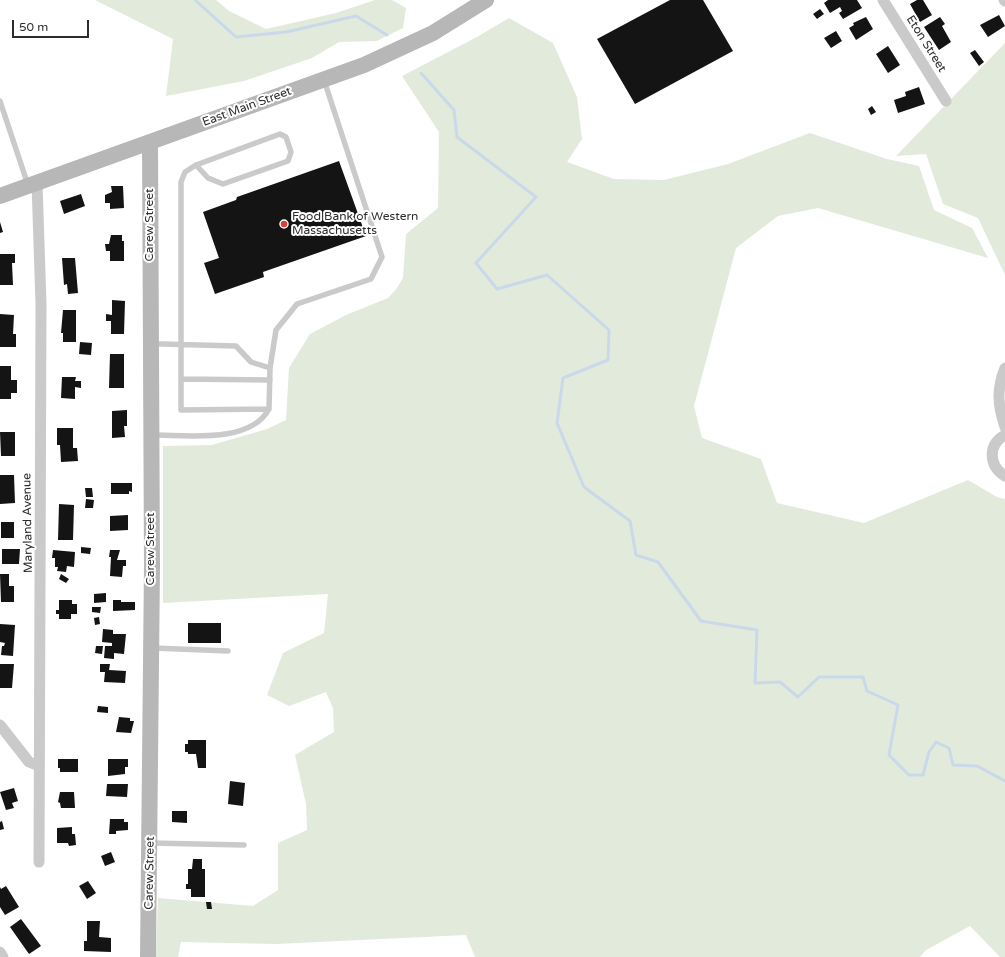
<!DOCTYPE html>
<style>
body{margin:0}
#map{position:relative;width:1005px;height:957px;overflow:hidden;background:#fff;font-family:"Varela Round",sans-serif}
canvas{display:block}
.scale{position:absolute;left:12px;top:20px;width:77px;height:18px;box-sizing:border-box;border:2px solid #2d2d2d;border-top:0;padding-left:5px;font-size:12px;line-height:14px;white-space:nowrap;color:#2d2d2d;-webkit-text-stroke:3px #fff;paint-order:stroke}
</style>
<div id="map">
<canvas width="1005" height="957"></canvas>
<div class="scale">50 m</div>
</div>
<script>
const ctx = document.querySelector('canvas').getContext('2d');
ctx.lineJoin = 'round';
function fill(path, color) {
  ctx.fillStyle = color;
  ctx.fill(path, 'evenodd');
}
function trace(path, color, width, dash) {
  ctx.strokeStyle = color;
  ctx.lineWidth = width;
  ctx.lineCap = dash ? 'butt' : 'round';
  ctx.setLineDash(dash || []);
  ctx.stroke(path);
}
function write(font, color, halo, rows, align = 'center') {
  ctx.font = font + ' "Varela Round",sans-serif';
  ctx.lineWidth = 4;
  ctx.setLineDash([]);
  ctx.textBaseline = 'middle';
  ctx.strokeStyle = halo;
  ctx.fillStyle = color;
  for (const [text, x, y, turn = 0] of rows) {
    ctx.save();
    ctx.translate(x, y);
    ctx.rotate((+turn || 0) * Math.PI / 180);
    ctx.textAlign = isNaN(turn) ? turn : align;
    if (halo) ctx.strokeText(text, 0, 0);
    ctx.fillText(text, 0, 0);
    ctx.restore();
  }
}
fill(new Path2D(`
 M95,0h121l13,11 37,18 70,-16 39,-13h17l14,8 -3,20 -26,13 -38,1 -27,16 -68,23 -78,15 7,-57z
 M509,18l44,25 24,54 5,42 -15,23 47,17 50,1 64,-16 82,-31 77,26 32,7 15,44 38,18 16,30 -170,-50 -40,8 -42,32 -42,158 8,32 59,21 16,44 87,20 104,-43 29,17 8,2v458h-5l-30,-31 -44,24 -6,7h-445l-9,-22 -190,9 -95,-2 -3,15h-22l2,-59 95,8 25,-16v-47l29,-13 -1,-26 -11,-49 39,-23 -1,-24 -7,-16 -37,14 -22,-11 16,-42 41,-20 4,-39 -165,9v-157l49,-1 55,-16 19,-9 3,-52 21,-34 36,-19 42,-17 9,-10 6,-10 3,-44 32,-26 1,-76 -37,-56 75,-39z
 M1005,43v232l-27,-57 -35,-14 -17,-50 -30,2z`), '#e2eadc');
trace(new Path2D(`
 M195,0l41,37 50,-5 70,-16 31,19
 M421,73l33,37 3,27 79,60 -60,66 21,26 50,-14 62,55 -1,30 -45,18 -6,45 27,64 46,34 6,34 22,7 43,59 56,9 -2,53 25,-1 18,15 21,-20h44l4,14 31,14 -9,50 20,20h14l6,-23 7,-10 13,6 4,17 24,1 28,15`), '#c9d9e9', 3);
fill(new Path2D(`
 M670,0h33l30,51 -98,53 -38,-65z
 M828,0h29l5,8 -19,11 -4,-6 3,-2 -2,-4 -10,6 -6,-10z
 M917,0h6l9,15 -12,7 -10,-18z
 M820,9l4,5 -7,5 -4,-5z
 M999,15l6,11 -17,11 -8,-12z
 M866,17l7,12 -17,11 -7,-12 5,-3 -1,-2z
 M940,17l5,7 -3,2 9,16 -12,8 -15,-23z
 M836,31l6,10 -11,7 -7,-10z
 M888,46l12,19 -12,8 -12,-19z
 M975,50l9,12 -5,4 -9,-13z
 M919,87l6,17 -27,9 -4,-13 12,-4 -1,-4z
 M872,106l4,6 -5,3 -3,-6z
 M339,161l27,75 -103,36 1,5 -49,17 -11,-31 15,-5 -16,-46 33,-12 1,-3z
 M111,186h12l1,22 -14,1v-6h-5v-8l7,-3z
 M81,194l4,12 -21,8 -4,-13z
 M0,222l3,10 -3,1z
 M111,235h11v6h2v20h-14v-10h-4l-1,-7h4z
 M0,254h15v9h-3l1,22h-13z
 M62,258h13l3,35 -10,1 -1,-10 -3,1z
 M112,300l13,1 -1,33h-13v-13h-5v-7l6,1z
 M63,310h13v32h-13v-9h-2z
 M0,314l14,1 -1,19h3v13h-16z
 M80,342l12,1 -1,12 -12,-1z
 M110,354h14v34h-15z
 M0,366h11v14h6v13h-6v6h-11z
 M62,377h14l-1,4h6v7l-6,-1v12l-14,-1z
 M127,410v16h-3l1,11 -13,1v-27z
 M57,428h16v20h4l1,13 -17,1 -1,-17h-3z
 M0,432h15v24h-14z
 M0,475h14l1,28 -15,1z
 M111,483h21v9l-3,-1v3h-18z
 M85,488h7l1,9h-7z
 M86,499l8,1 -1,8h-8z
 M59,504l15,1 -1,35h-15z
 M128,515v15l-18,1v-15z
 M1,522h13v16h-13z
 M81,547l10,1 -1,6 -9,-1z
 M2,549h18l-1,15h-17z
 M53,550l22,2 -1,15 -7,-1 -1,6 -9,-1 1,-4h-3v-9h-3z
 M110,550h10l-3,10h9v6h-3l-1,11 -12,-1 1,-19h-2z
 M0,574h9v12h5v16h-13z
 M61,574l8,5 -3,4 -7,-4z
 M106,593v9l-12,1v-9z
 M59,600h13v4h5v10h-6v5h-12v-5h-3v-4h3z
 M113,600h8v2h14v8l-22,1z
 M92,607h9l-1,6 -8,-1z
 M99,617l1,7 -5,1 -1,-7z
 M188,623h33v20h-33z
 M0,624l15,1 -2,31 -12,-1 1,-9h2l1,-3 -5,-1z
 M103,629l10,1v4h13l-2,20 -10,-1v6l-10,-1 1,-12h7v-3l-10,-1z
 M96,646h7l-1,8 -7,-1z
 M0,664h14l-2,24h-12z
 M100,664h10l-1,6 17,1 -1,12 -21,-1 1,-10h-5z
 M98,706l10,1v6l-11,-1z
 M119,717l11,1v3h4l-3,12 -15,-1z
 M188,740h18v28h-8l-2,-14h-8v-2h-3v-8h3z
 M58,759h20v13h-18v-4h-2z
 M108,759h20v8h-3v7l-17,2z
 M230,781l15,2 -2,23 -15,-2z
 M107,784h21l-1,13 -21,-1z
 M14,788l4,13 -6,2 2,5 -8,2 -6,-18z
 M60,792h14l1,16h-14l-1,-5 -2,-1z
 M172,811h15v12l-15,-1z
 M110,819h14v3h4v8l-12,1v3h-7z
 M2,821l2,8 -4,1v-8z
 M72,827v7h3l1,11 -7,1 -1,-3h-11v-15z
 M111,852l4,10 -10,4 -4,-10z
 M193,859h9v10h3v28h-14v-8h-5v-5h2v-15h4z
 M88,881l8,12 -9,6 -8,-13z
 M6,886l13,21 -14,8 -5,-8v-20l1,2z
 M206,902h5l1,7h-5z
 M21,919l20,27 -12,8 -19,-27z
 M87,921h13l-1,16 12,1v14l-27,-1v-10h3z`), '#141414');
trace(new Path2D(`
 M0,101l28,84
 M153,344h9l74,2 15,16 19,6 -1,41 -88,1v-228l4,-10 11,-7 84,-31 6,3 5,15 -3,9 -65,23 -15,-6 -12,-13
 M270,368l6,-38 21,-26 74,-25 11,-22 -58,-177
 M181,379l89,1
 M153,435c34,0 97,9 116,-26
 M153,648l75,3
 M150,843l94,2`), '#cacaca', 5.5);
trace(new Path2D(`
 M883,0l63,101
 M1004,0l1,1
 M37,183l4,121 -2,558
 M1005,368c-9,22 -7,38 0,59
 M1005,435c-18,10 -16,31 0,41
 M0,725l29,37 10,4
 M0,952l3,5`), '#cacaca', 11);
trace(new Path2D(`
 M0,196l364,-131 69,-32 53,-33
 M148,957l4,-392 -2,-423`), '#b7b7b7', 16);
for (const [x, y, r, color] of [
 [284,224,4,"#db3f39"]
]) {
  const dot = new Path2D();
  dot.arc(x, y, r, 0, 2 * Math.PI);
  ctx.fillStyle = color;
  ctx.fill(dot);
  trace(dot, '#fff', 1.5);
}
write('12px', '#2d2d2d', '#fff', [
 ["Eton Street",926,44,58],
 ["East Main Street",247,107,-20],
 ["Carew Street",150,225,-90],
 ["Maryland Avenue",28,523,-91],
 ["Carew Street",151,549,-90],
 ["Carew Street",150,873,-89]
]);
write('12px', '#2d2d2d', '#fff', [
 ["Food Bank of Western",292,217],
 ["Massachusetts",292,231]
], 'left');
</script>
